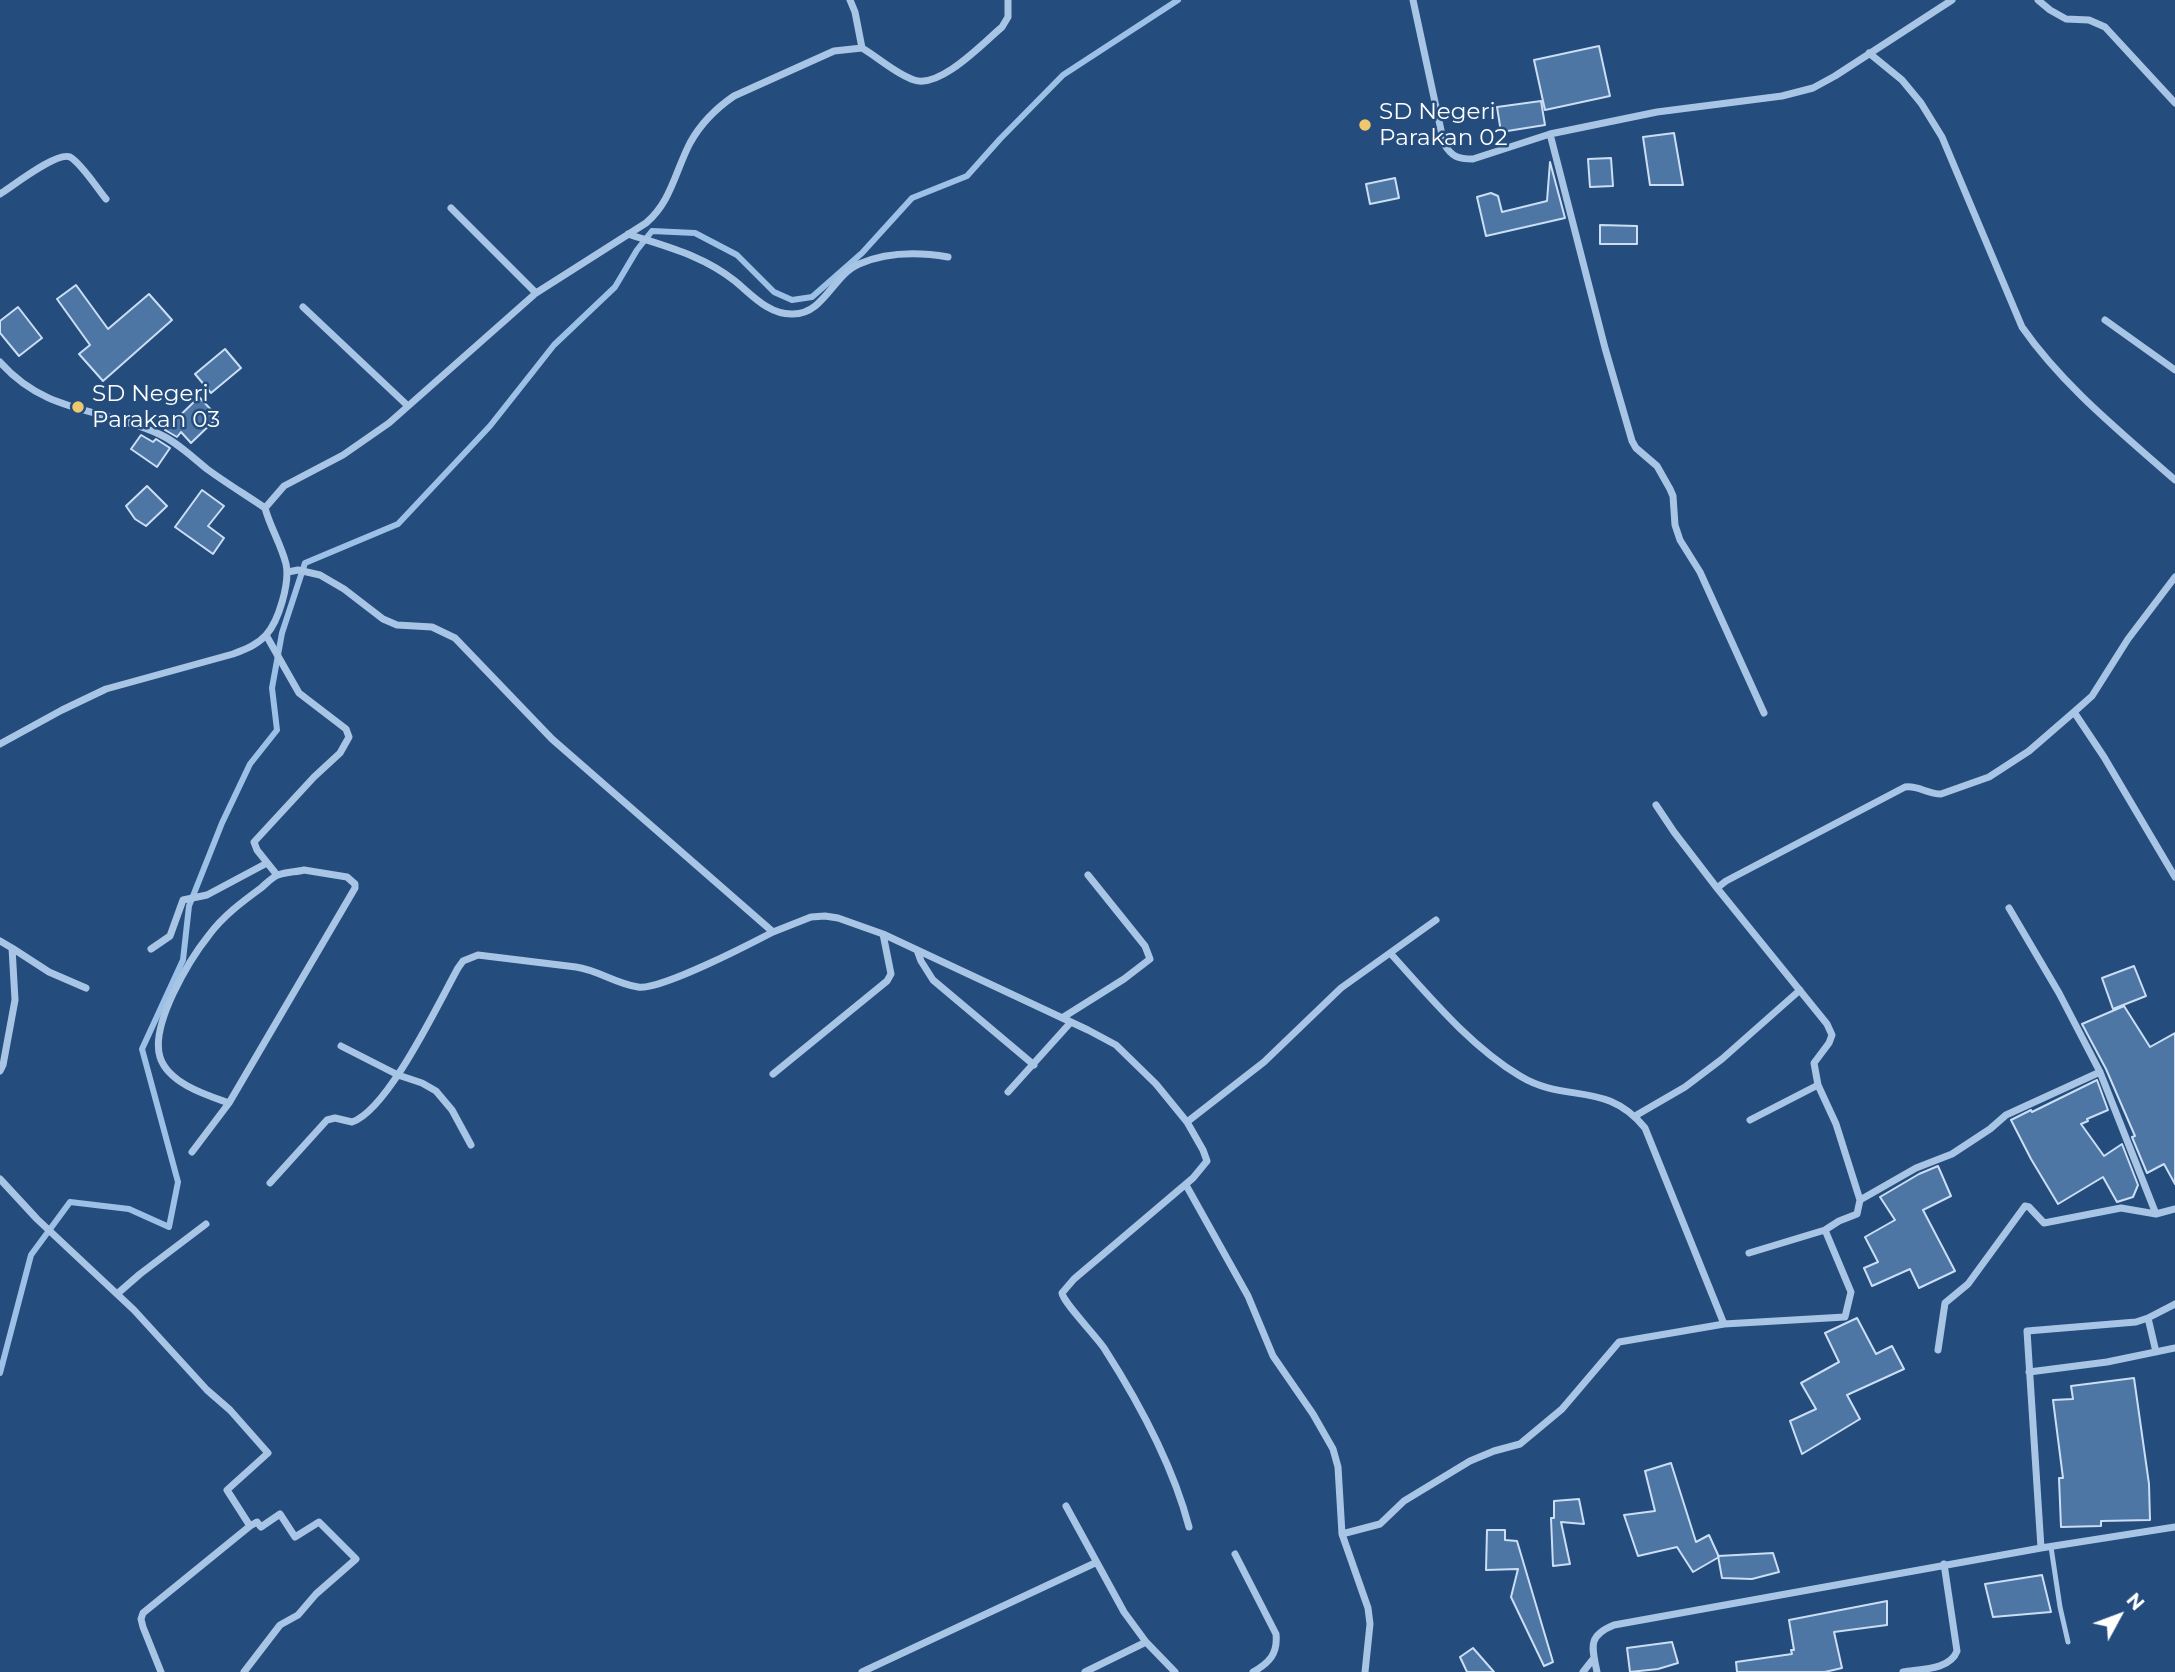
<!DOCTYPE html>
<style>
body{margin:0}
#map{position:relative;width:2175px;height:1672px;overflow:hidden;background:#244c7c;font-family:Montserrat,sans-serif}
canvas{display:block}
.north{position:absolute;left:2084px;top:1581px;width:70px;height:70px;-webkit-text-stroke:5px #244c7c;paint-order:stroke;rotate:49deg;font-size:19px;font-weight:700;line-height:28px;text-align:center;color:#fff}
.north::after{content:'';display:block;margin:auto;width:24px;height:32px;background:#fff;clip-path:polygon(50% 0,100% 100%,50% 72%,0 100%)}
</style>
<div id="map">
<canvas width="2175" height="1672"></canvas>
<div class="north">N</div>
</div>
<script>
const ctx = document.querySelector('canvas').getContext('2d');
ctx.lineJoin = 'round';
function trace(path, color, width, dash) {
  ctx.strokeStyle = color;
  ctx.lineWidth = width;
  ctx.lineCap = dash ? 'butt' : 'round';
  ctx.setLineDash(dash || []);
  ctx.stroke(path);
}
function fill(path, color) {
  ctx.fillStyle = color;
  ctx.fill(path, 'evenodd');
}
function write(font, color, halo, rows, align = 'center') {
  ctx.font = font + ' Montserrat,sans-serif';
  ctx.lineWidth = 5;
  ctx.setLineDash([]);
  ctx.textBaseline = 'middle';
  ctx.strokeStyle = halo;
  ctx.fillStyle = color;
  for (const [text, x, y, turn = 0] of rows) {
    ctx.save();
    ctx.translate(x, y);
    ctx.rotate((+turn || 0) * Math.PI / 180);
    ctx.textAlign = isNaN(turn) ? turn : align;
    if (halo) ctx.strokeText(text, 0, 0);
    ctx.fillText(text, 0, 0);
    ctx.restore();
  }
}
trace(new Path2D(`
 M0,1373l31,-118 39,-53 59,7 40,18 9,-45 -36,-133 41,-89 6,-54 33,-83 28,-59 27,-34 -5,-42 10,-55 23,-70 93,-39 92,-98 64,-81 61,-58 22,-37 15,-19 43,2 42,22 37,37 18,8 20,-3 50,-44 50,-55 55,-22 33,-37 63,-64 115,-75`), '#9dc0e6', 6);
const building = new Path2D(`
 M1599,46l11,50 -65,14 -11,-50z
 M1541,101l4,24 -44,7 -4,-25z
 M1674,133l9,52h-33l-7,-48z
 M1611,158l2,28 -23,1 -2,-28z
 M1550,162l15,56 -79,18 -9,-39 14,-4 7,3 4,16 45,-11z
 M1395,178l4,20 -29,6 -4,-20z
 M1600,225l37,1v18h-37z
 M76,285l32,44 41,-35 23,26 -69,61 -24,-27 11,-9 -33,-46z
 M18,307l24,31 -23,18 -19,-23v-12z
 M225,349l16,19 -30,25 -16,-19z
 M199,397l19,20 -27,26 -10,-11 -4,5 -12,-7z
 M141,435l12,7 3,-3 14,9 -13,19 -26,-18z
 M147,486l20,20 -21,20 -11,-7 -9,-13z
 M202,490l22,16 -16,20 16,12 -11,16 -38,-27z
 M2134,966l12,30 -33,13 -11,-31z
 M2124,1006l26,41 25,-14v151l-11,-20 -17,9 -15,-36 3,-1 -29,-67 -24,-45z
 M2097,1080l11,30 -21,9 1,2 -7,3 23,32 18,-12 16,41 -5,12 -16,5 -14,-25 -45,27 -27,-45 -20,-39 20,-10 1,2z
 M1938,1166l13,30 -28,14 32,61 -36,17 -9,-19 -38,17 -8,-18 14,-6 -13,-25 30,-17 -15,-23 39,-23z
 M1857,1318l19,36 16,-8 12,23 -57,26 13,24 -58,35 -12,-33 26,-12 -15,-26 38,-21 -14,-29z
 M2134,1378l15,106 1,36 -49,1v5l-40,1 -2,-49h4l-10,-78 20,-1 -2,-13z
 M1671,1463l25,79 13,-7 10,22 -26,15 -16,-25 -39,9 -14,-41 31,-4 -10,-40z
 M1579,1499l5,25 -23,-2 9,42 -17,2 -2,-48h3v-17z
 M1487,1530h18v10l12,1 36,121 -9,4 -33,-69 7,-28 -32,1z
 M1773,1553l6,19 -27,7 -30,-1 -4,-22z
 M2042,1575l9,37 -58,5 -8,-33z
 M1887,1601v24l-53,7 8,36 -17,4h-88l-1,-10 56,-8 -1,-4h3l-5,-30z
 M1672,1642l6,21 -20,6 -28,3 -3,-24z
 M1473,1648l21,24h-27l-7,-15z`);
fill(building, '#4d76a5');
trace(building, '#cbdef4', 2);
trace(new Path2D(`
 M2051,1547l9,60 8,35`), '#a8c5e5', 5);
trace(new Path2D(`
 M850,0l5,12 7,36
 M1413,0l31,144c8,13 14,15 29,15l77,-25 107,-22 125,-16 31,-8 22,-12 117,-76
 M2038,0l12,10 16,9 23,1 16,7 70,76
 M1869,53l33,27 19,23 21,34 80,190c41,59 100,106 153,153
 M1550,134l55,214 27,93 4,7 21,18 13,23 3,7 2,29 5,15 20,32 64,141
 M0,194c13,-8 57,-43 70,-37 11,6 27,31 36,42
 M451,208l85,85
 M628,234c39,13 74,21 107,47 17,14 34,34 58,33 31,0 40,-39 66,-50 28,-12 60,-12 89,-7
 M303,307l105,99
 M2105,320l70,50
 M0,362c47,53 101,45 159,72 18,8 33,23 48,35 19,14 39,26 58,39
 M288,572l10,-2 22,5 24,14 39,30 14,6 35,2 23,11 97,101 221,193 38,-15 14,-1 13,2 45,16 205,96 28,15 40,39 31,38 16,28 4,11 -14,17 -119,101 -12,14c1,9 34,43 42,55 34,53 69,118 85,179
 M266,635l33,58 47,36 3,8 -9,16 -26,24 -60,65 3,8 20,25
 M2074,712l30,45 71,120
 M0,744l62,-34 44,-21 127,-35c13,-5 24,-9 33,-19 13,-14 24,-53 20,-71 -5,-20 -16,-37 -21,-56l19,-22 59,-31 46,-32 147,-130 110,-70c25,-21 29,-51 44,-80 11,-20 25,-34 44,-47l100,-45 28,-3c17,10 34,26 52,32 26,9 69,-37 88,-53l6,-10v-17
 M1656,805l18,27 43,56
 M304,870l43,7 8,7v4l-126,215c-23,-8 -61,-20 -69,-46 -10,-32 29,-97 49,-122 14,-19 33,-33 52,-47 5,-4 11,-11 17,-13 8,-3 18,-3 26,-5z
 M2009,908l50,85 41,79 56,142
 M0,941l12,7 3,52 -12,65 -3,6
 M12,948l37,24 37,16
 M151,949l19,-13 13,-36 24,-5 60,-32
 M917,950l4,11 12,19 101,85
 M1391,954c39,43 79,92 129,122 46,28 86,4 125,52l79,196
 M1062,1018l62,-39 26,-20 -5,-13 -57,-71
 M341,1046l57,29 24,8 14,8 16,19 19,35
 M773,1074l114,-93 4,-7 -8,-40
 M1008,1092l63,-70
 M1635,1116l50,-29 37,-28 78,-69
 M1750,1120l68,-35
 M1187,1122l77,-60 77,-74 95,-68
 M192,1152l37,-49
 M0,1179l37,40 97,91 73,80 23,20 38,43 -41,37 23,36 -107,87 -2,6 2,8 18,45
 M270,1183l57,-63 8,-2 17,4c36,-12 86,-118 106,-154l5,-7 15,-6 98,12c22,3 40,17 62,20 21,4 112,-43 135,-55
 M1186,1185l62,111 25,60 40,58 20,35 5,18 4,67 26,74 2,16 -5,48
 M1860,1200l56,-32 36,-14 38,-25 16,-14 94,-43
 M1749,1253l76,-23 14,-9 18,-7 3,-14 -24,-76 -18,-39 -4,-22 15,-20 3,-8 -5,-11 -110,-136 9,-7 179,-94c13,-2 22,7 36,7l48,-17 40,-26 45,-39 18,-16 36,-57 47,-62
 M117,1294l23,-20 66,-50
 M2148,1318l8,34
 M1938,1350l7,-47 23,-19 57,-78 4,1 15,16 77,-15 35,6 19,-5
 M2029,1372l78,-10 68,-14
 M1066,1506l58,106 22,30 29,30
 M1342,1534l38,-10 24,-23 66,-40 24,-10 26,-7 42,-35 57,-67 105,-18 121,-7 6,-25 -26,-62
 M2041,1548l134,-21
 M1235,1554l41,80c2,20 -7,29 -23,38
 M244,1672l36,-47 18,-10 18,-21 40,-35 -37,-37 -24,15 -15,-23 -19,13 -4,-5 -7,4
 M862,1672l233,-109
 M1085,1672l61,-30
 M1583,1672l11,-14
 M1597,1672c-5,-25 -10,-36 17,-47l427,-77 -14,-217 109,-9 12,-4 27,-14
 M1903,1672c18,-3 47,-2 54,-21l-13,-87`), '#a8c5e5', 7);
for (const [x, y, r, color] of [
 [1365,125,7,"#efc76c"],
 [78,407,7,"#efc76c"]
]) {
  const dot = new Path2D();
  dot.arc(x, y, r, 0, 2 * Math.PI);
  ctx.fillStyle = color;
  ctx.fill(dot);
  trace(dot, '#244c7c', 2.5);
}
write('23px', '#fff', '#244c7c', [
 ["SD Negeri",1379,112],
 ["Parakan 02",1379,138],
 ["SD Negeri",92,394],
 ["Parakan 03",92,420]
], 'left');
</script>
